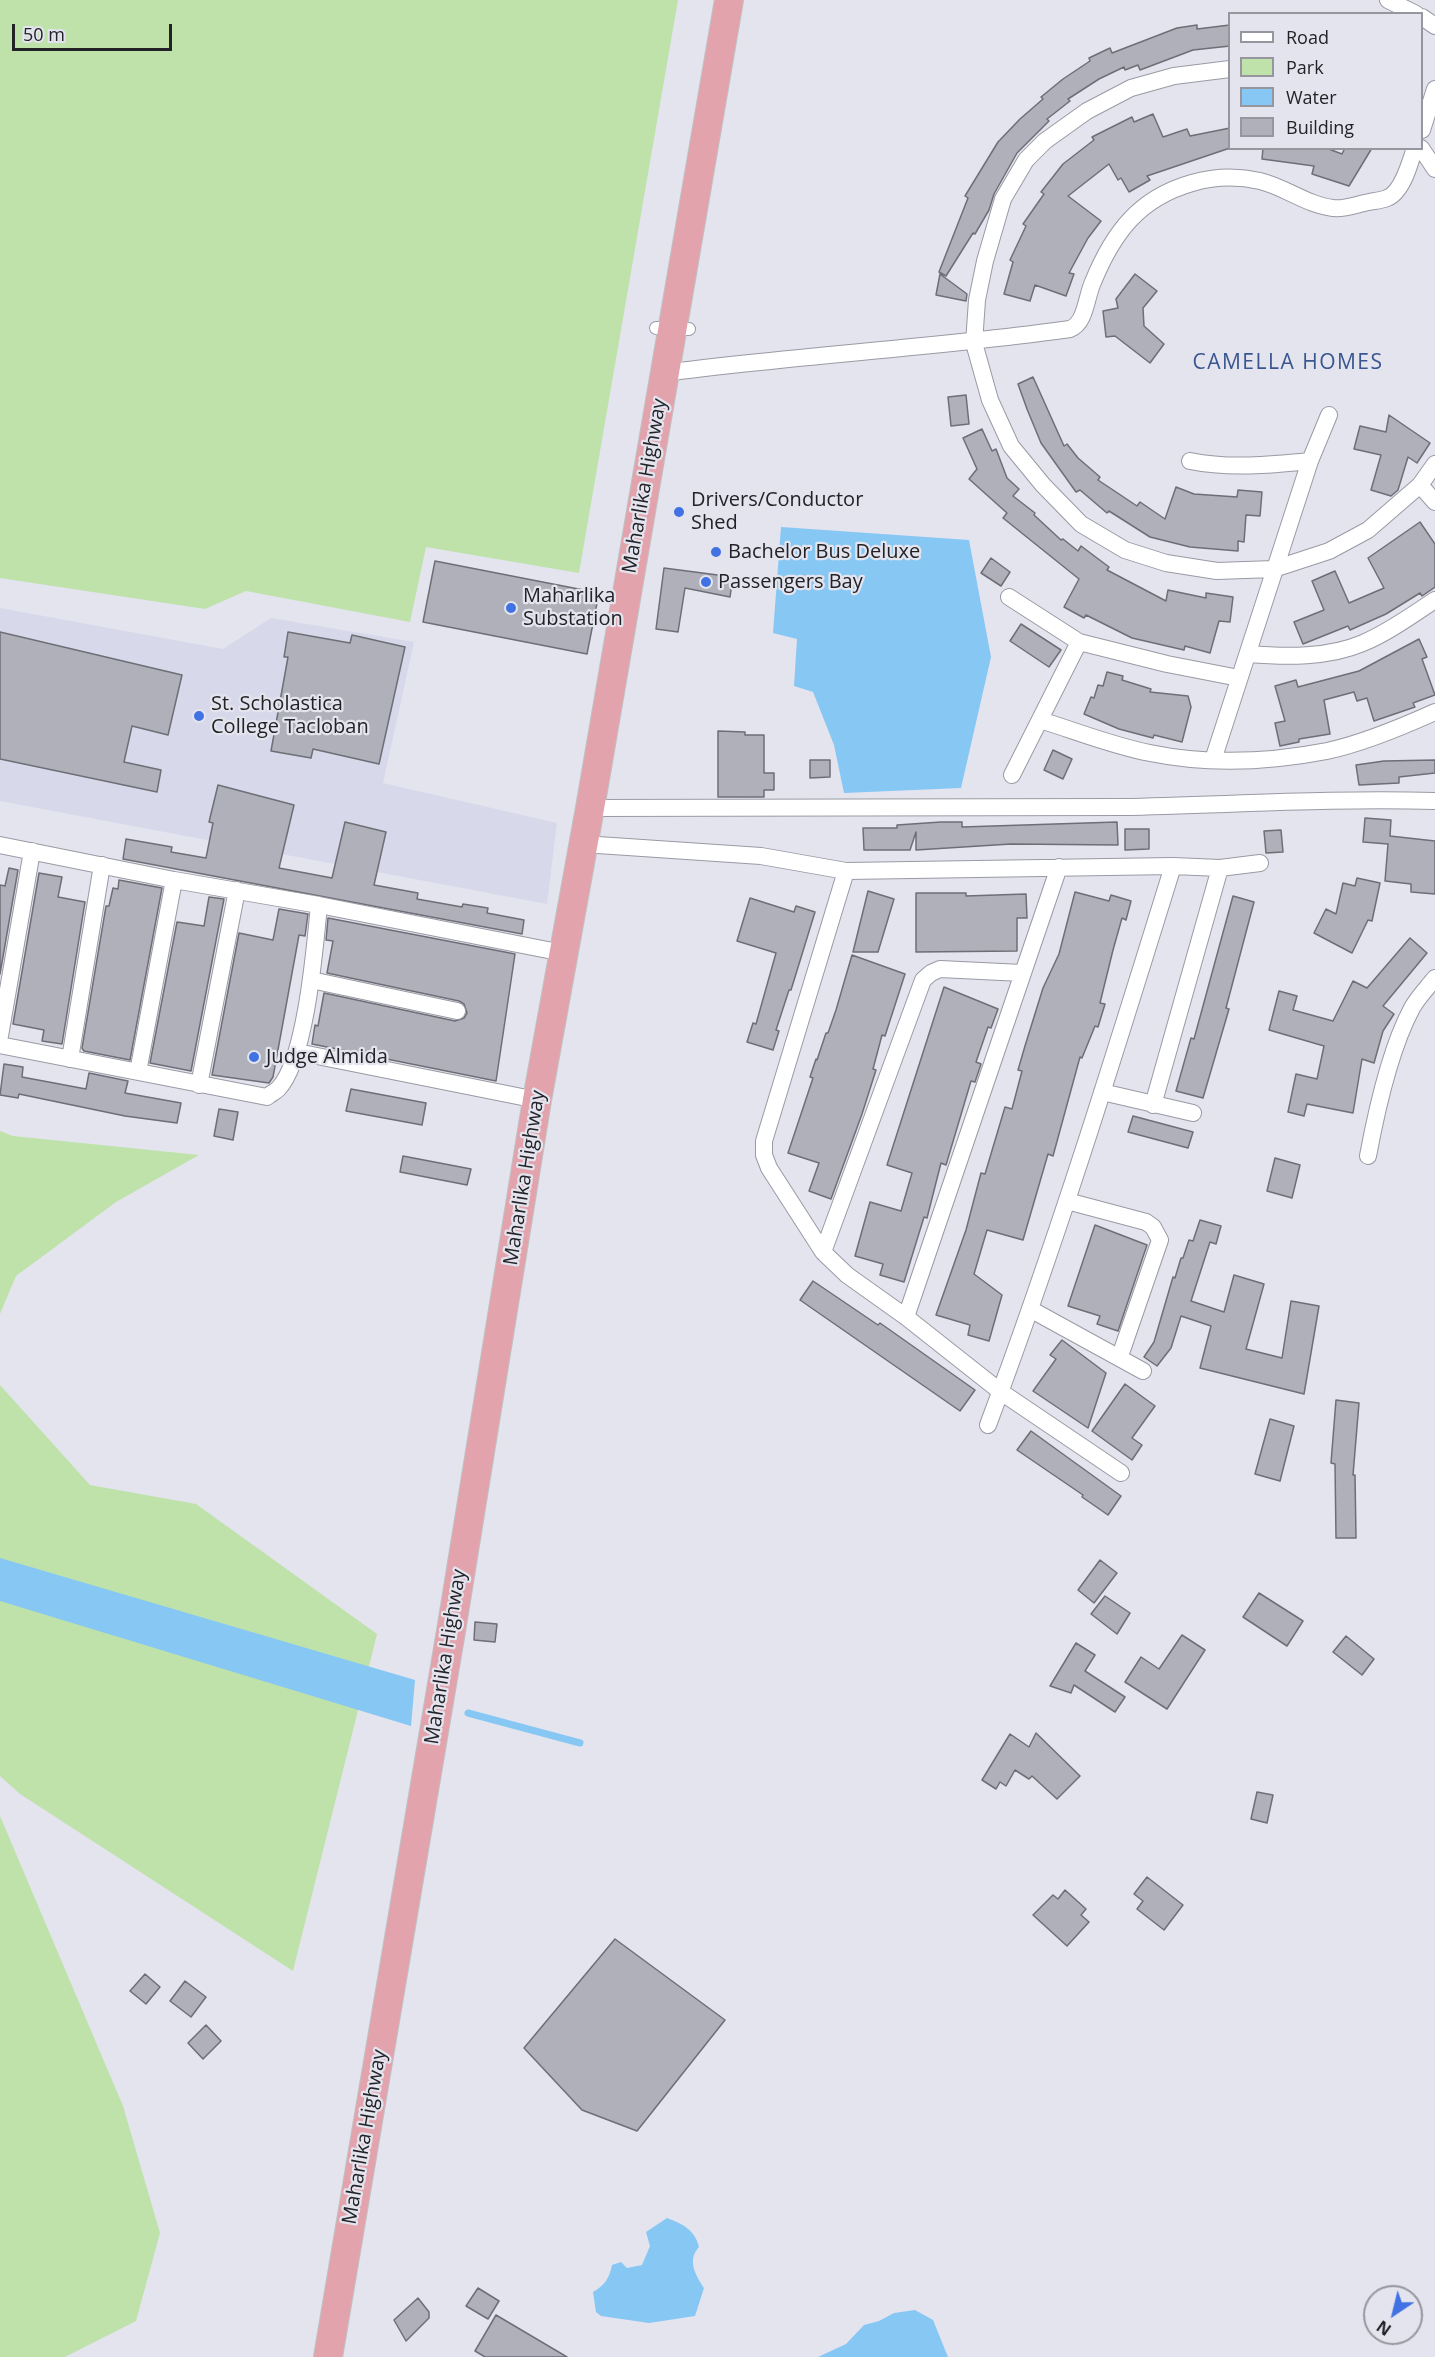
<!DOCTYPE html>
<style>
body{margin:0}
#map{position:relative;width:1435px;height:2357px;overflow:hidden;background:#e3e4ee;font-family:"Open Sans",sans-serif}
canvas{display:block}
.legend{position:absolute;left:1228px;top:12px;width:195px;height:138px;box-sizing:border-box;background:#e3e4ee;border:2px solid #96979e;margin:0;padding:8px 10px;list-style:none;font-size:18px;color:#232327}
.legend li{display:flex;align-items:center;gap:12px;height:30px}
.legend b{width:30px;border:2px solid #96979e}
.north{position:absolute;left:1363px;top:2285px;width:60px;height:60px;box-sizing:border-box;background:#e3e4ee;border:2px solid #96979e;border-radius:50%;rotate:215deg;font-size:16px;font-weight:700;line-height:24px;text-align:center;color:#232327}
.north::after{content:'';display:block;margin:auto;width:21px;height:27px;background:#4172e3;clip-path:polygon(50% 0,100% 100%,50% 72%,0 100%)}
.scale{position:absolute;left:12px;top:24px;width:160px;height:27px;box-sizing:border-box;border:3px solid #232327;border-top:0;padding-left:8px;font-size:18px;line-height:21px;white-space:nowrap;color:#232327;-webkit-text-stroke:4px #e3e4ee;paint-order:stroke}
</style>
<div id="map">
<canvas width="1435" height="2357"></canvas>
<ul class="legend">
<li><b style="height:8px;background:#fff"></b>Road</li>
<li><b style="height:16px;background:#bfe2ab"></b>Park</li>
<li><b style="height:16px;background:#87c7f4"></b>Water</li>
<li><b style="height:16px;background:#afb0b9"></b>Building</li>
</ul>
<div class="north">N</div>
<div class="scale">50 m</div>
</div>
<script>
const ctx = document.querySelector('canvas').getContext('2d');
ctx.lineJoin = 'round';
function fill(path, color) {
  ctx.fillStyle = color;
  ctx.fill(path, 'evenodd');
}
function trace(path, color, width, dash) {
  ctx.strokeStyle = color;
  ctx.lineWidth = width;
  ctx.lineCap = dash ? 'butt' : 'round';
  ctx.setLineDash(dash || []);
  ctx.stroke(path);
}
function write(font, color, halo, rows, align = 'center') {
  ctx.font = font + ' "Open Sans",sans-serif';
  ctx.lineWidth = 4.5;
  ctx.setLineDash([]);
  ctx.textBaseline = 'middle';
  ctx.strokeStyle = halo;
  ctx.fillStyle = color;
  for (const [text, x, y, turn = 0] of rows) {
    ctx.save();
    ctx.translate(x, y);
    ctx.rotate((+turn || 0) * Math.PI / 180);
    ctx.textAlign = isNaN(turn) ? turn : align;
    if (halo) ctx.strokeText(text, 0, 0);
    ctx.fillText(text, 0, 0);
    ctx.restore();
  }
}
fill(new Path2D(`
 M0,608l223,41 48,-31 143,24 -31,141 174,40 -10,81 -547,-103z`), '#d7d8ea');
fill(new Path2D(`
 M0,0h678l-99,573 -153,-26 -16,75 -164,-31 -41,18 -205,-31z
 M0,1131l13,5 186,19 -83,47 -100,74 -16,38z
 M0,1385l90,100 106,19 181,130 -84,337 -273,-177 -20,-18z
 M0,1816l123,290 37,127 -24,88 -71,36h-65z`), '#bfe2ab');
fill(new Path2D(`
 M781,527l188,13 22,117 -30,131 -117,5 -10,-48 -21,-53 -19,-6 3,-47 -24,-6z
 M0,1558l415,122 -4,46 -411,-125z
 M667,2218c16,6 28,12 32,29 -12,13 -4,27 5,41l-9,28 -46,7 -48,-7 -5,-4 -3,-20c12,-7 16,-13 19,-27l9,-3 6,6 15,-3 8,-19 -4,-14z
 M915,2310l18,10 15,37h-130l28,-13 18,-19 15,-4 15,-8z`), '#87c7f4');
trace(new Path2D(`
 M468,1713l112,30`), '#87c7f4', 7);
const building = new Path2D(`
 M1197,25v4l33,-4v21l-37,4 -53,20 -2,-5 -13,5 -1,-3 -25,12 -31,20 2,2 -23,18 2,2 -32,32 -23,41 -5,16 -14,24 -2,-1 -27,43 -7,-4 29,-74 -3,-2 33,-54 22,-23 23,-20 -2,-2 22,-18 27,-18 -1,-3 21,-10 2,5 65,-25z
 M1153,114l10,23 24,-8 3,7 40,-8v20l-83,28 3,4 -21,12 -8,-14 -3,2 -9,-16 -41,32 33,25 -13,17 -19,35 5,1 -8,22 -31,-11 -5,16 -26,-7 9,-32 -3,-2 16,-34 -3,-2 21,-30 -3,-2 22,-28 31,-24 -2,-3 40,-20 2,5z
 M1263,148h63l16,6 3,-6h27l-23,38 -37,-12 2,-8 -52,-7z
 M940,274l27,20 -1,7 -30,-6z
 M1135,274l22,17 -14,17 1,18 20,18 -14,19 -35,-27 -9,1 -3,-26 15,-3 -2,-9z
 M1033,377l31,69 3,-2 11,14 22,19 -2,3 39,26 3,-4 25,17 11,-32 18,7 43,3 1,-7 24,2 -2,24 -14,-1 -2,27 -6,-1v10l-48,-4 -40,-10 -41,-26 -2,2 -27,-23 -4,2 -35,-49 -14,-34 -9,-25z
 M966,395l3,29 -18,2 -3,-29z
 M1389,415l41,28 -13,20 -9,-6 -10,33 -7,6 -20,-6 10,-35 -27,-6 6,-23 26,6z
 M982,429l10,22 4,-2 11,29 12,11 -6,7 22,17 -1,2 27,25 2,-1 15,12 3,-5 28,21 -2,3 59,31 2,-11 38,8v-5l27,4 -3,25 -11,-1 -9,32 -25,-7 -1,4 -52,-12 -46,-23 -2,3 -20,-11 15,-28 -76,-61 4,-5 -38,-34 8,-10 -14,-31z
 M1420,522l15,22v43l-13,9 -2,-3 -34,21 -36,16 -2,-4 -45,18 -9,-22 30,-12 -12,-29 23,-10 14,32 35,-15 -16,-30z
 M991,558l19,14 -9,14 -20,-13z
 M435,561l164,32 -12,61 -164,-32z
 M664,568l69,9 -3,20 -45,-9 -7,44 -22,-3z
 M1021,624l40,26 -12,17 -39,-26z
 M0,632l182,43 -14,60 -36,-9 -8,36 37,8 -4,22 -157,-33z
 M288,632l62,11 2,-8 53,12 -26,117 -66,-15 -2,9 -40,-7 17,-94h-4z
 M1419,639l8,18 -5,2 13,36 -22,8 2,4 -41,14 -7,-23 -10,3 -3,-9 -30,8 6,34 -31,5v3l-19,4 -5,-23 10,-2 -10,-35 21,-6 2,7 61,-16z
 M1107,672l16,4 -1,4 29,9 -1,3 38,4 3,11 -9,35 -28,-7 -1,3 -34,-9 -35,-15 7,-17 3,1 4,-13 5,1z
 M718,731l27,1v3h19v38h10v17h-10v7h-46z
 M1053,750l19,9 -9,20 -19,-9z
 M810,760h20v17l-20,1z
 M1435,760v13l-36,4v6l-40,2 -3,-20 28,-4z
 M218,785l76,20 -15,63 53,10 13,-56 41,10 -12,53 44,8 -1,6 45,8 1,-3 25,4 -1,5 37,7 -2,14 -399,-75 3,-20 46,8 -1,5 35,6 7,-35 -4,-1z
 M1365,818l26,2 -1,16 45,5v53l-24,-2v-8l-26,-3 3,-37 -25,-2z
 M941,822h21v5l155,-5 1,23 -107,-1 -95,6v-18l-6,18h-46l-1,-22h34v-3z
 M1125,829h24v20l-24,1z
 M1281,830l2,22 -17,1 -2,-22z
 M9,868l9,2 -18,104v-89l5,1z
 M39,873l23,4 -4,20 27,5 -23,142 -20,-3 2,-11 -31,-6z
 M1357,878l23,5 -8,38 -4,-1 -16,33 -38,-20 12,-24 10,5 7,-31 12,3z
 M119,880l43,8 -32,172 -46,-9 -2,-3 24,-142h3l4,-18 5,1z
 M868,891l26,8 -16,53h-25z
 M1075,892l34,9 2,-6 20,6 -5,19 -4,-2 -9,32 -13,53 5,1 -7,23 -3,-1 -13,32 -2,-1 -27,99 -5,-2 -25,86 -36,-10 -13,44 28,21 -13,46 -21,-6 2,-10 -34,-10 30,-85 15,-57 4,1 20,-67 7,2 10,-38 -4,-1 7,-24 18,-58 16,-34z
 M916,893h50v3l60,-2 1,24h-10v33l-101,1z
 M1233,896l21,6 -28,106 3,1 -26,89 -27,-7 15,-53 3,1z
 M209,897l15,2 -33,172 -41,-8 27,-141 27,4z
 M750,898l44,14 2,-6 19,6 -24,78h-2l-13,40 3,1 -6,19 -26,-8 6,-19 3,1 20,-71 -39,-12z
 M279,909l29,5 -3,22 -6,-1 -26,142 -4,6 -57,-8 27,-142 34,7z
 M328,918l187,36 -19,127 -184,-37 3,-19 3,1 6,-33 131,28 9,-3 3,-5 -3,-9 -5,-3 -132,-28 6,-32 -7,-1z
 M1410,938l17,15 -44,53 11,8 -11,17 -9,32 -12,-4 -9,54 -46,-9 -3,12 -16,-4 8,-38 21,5 7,-33 -55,-16 10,-39 18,5 -4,14 40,11 20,-40 14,7z
 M852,955l53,19 -20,62 -3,-1 -9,34 3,1 -14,44 -31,85 -22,-8 10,-28 -31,-10 25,-75 -3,-1 6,-18 1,1 9,-27h2l8,-23z
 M944,987l54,22 -7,19 -3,-1 -12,35 5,2 -6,18 -4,-1 -25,84 -5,-2 -14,55 -3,-1 -20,65 -24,-7 3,-11 -28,-8 15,-54 31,9 11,-38 -25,-8z
 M4,1064l19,3 -1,10 64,12 3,-16 39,8 -3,12 56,10 -4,20 -52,-7 -106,-22 -1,4 -18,-3z
 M351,1089l75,14 -4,22 -76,-14z
 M219,1109l19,3 -5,28 -19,-4z
 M1133,1116l60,16 -5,16 -60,-16z
 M403,1156l68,13 -4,16 -67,-13z
 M1275,1158l25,7 -8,33 -25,-7z
 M1200,1220l21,6 -5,18 -6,-2 -19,59 33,11 10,-37 30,9 -18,65 36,9 9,-57 28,5 -15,88 -104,-26 11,-42 -30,-10 -10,32 -14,18 -13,-9 10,-15 19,-65 2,1 6,-20h2l6,-18 4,1z
 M1095,1225l52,20 -29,86 -21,-7 3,-8 -32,-10z
 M813,1281l65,44 2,-2 95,67 -15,21 -160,-111z
 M1062,1340l44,33 -18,55 -55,-37 23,-32 -6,-4z
 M1125,1384l30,22 -23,32 10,7 -10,15 -40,-29z
 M1336,1400l23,3 -6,72h2l1,63h-20l-1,-74 -4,-1z
 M1270,1419l24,7 -14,55 -25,-7z
 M1031,1431l90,65 -13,19 -26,-18 1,-2 -66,-45z
 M1100,1560l17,13 -23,30 -16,-13z
 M1259,1593l44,28 -16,25 -44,-29z
 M1105,1596l25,17 -13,21 -26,-20z
 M475,1622l22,2 -2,18 -21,-2z
 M1182,1635l23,15 -38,59 -42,-27 16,-25 18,12z
 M1346,1636l28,23 -12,16 -29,-23z
 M1076,1643l19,12 -10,16 40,26 -10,15 -41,-27 -3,8 -21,-7z
 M1036,1733l44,43 -23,23 -25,-23 -3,3 -14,-9 -9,16 -6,-4 -4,7 -14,-9 28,-46 19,13z
 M1257,1792l16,3 -6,28 -16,-4z
 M1147,1877l36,28 -19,25 -27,-21 6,-8 -9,-7z
 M1065,1890l21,19 -5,6 8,7 -22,24 -34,-31 20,-20 5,4z
 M615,1939l110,81 -88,111 -55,-21 -58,-62z
 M145,1974l15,13 -14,17 -16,-13z
 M185,1981l21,16 -15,20 -21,-16z
 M206,2025l15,16 -18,18 -15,-16z
 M478,2288l21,13 -11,18 -22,-13z
 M418,2298l11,14v6l-23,23 -12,-21z
 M496,2315l71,42h-82l-10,-6z`);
fill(building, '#afb0b9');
trace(building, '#6e6e77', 1.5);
const pedestrian = new Path2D(`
 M656,328l33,1`);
const minor = new Path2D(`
 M1388,0l28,14
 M1422,17l13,9
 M1230,69l-56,7 -43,12 -44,23 -42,30 -19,19 -23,39 -18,62 -8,39 -3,43 16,57 21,46 32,39 38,39 44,26 41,13 51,8 57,-2 55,-18 39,-21 52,-45 15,-21
 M1422,130l13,-41
 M1421,148l14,21
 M664,373c135,-18 271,-25 406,-44 16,-6 16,-32 23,-47 20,-49 46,-84 99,-99 21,-6 46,-7 68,-2 25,6 47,24 73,27 10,2 25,-4 36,-6 11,-2 21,-2 28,-12 9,-11 13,-28 18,-42
 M1190,461c39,8 80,4 120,0
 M1420,485l15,17
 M1009,597l70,45 88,22 72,14
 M1248,654c38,3 80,4 115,-11 26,-11 49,-28 72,-43
 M1040,720c36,11 73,26 110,33 58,12 120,9 177,-2 33,-7 77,-25 108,-39
 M1213,760l97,-299 19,-46
 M1012,775l67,-133
 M590,808c177,0 354,1 532,-1 104,-2 208,-9 313,-6
 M583,844l178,12 85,15 327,-5 47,2 40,-5
 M0,845l174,35 145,25 244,48
 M846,871l-82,270v14l5,13 54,84 24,23 59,42 95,75 120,81
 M311,980l146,31
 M0,1036l32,-185
 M0,1045l267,52c3,-3 8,-5 11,-8 28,-28 37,-143 41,-184
 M297,1052l240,48
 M70,1059l32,-194
 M138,1072l36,-192
 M199,1085l38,-195
 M1102,1092l91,21
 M1153,1105l67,-237
 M1368,1156c8,-43 23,-109 44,-148 6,-11 16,-21 23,-30
 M1067,1201l79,21 7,5 7,13 -40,116
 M823,1252l100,-272 8,-7 9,-4 82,4
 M1030,1309l113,62
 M906,1317l153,-450
 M988,1425c69,-184 127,-372 185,-559`);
const trunk = new Path2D(`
 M328,2357l123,-726 86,-531 53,-292 139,-808`);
trace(pedestrian, '#999aa4', 14);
trace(minor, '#999aa4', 18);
trace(trunk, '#c1c1c3', 30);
trace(pedestrian, '#fff', 12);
trace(minor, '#fff', 16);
trace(trunk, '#e3a3ac', 28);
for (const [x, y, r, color] of [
 [679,512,6,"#4172e3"],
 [716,552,6,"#4172e3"],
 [706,582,6,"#4172e3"],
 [511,608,6,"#4172e3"],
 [199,716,6,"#4172e3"],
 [254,1057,6,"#4172e3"]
]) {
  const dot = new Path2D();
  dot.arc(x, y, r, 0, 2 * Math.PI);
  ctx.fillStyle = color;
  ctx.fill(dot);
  trace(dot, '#e3e4ee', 2);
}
write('20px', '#232327', '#e3e4ee', [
 ["Maharlika Highway",645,486,-80],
 ["Maharlika Highway",525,1178,-81],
 ["Maharlika Highway",446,1657,-81],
 ["Maharlika Highway",365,2137,-80]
]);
write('20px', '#232327', '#e3e4ee', [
 ["Drivers/Conductor",691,500],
 ["Shed",691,523],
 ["Bachelor Bus Deluxe",728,552],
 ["Passengers Bay",718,582],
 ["Maharlika",523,596],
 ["Substation",523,619],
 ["St. Scholastica",211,704],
 ["College Tacloban",211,727],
 ["Judge Almida",266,1057]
], 'left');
ctx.letterSpacing = '1.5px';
write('21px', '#3a558f', '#e3e4ee', [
 ["CAMELLA HOMES",1288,363]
]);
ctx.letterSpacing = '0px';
</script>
